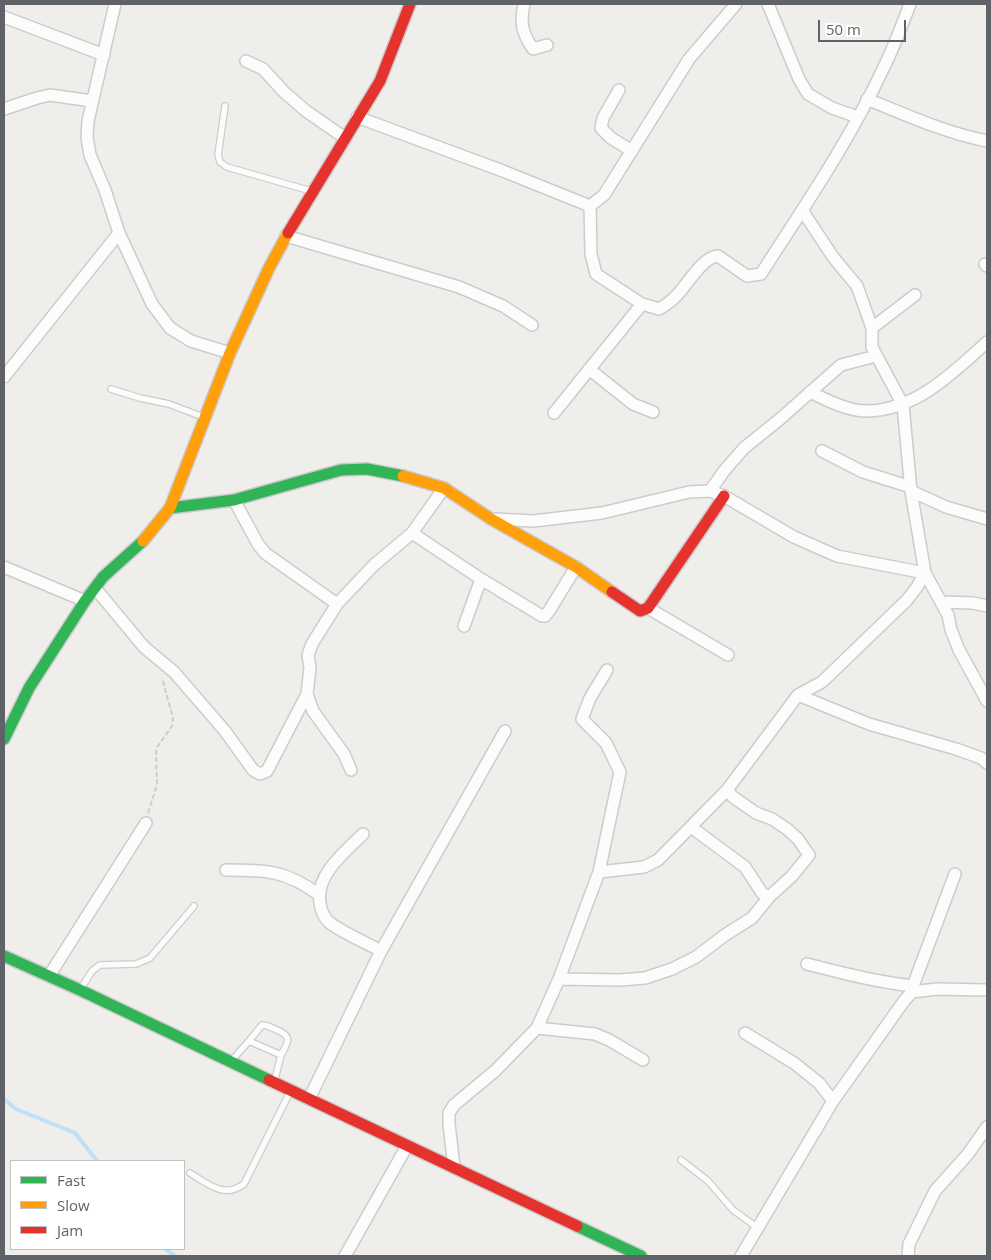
<!DOCTYPE html>
<style>
body{margin:0}
#map{position:relative;width:991px;height:1260px;overflow:hidden;background:#efeeea;font-family:"Open Sans",sans-serif}
canvas{display:block}
.frame{position:absolute;inset:0;border:5px solid #5f6368;pointer-events:none}
.legend{position:absolute;left:10px;top:1160px;width:175px;height:90px;box-sizing:border-box;background:#fff;border:1px solid #bfc1c3;margin:0;padding:6px 9px;list-style:none;font-size:15px;color:#5f6368}
.legend li{display:flex;align-items:center;gap:10px;height:25px}
.legend b{width:25px;border:1px solid #bfc1c3}
.scale{position:absolute;left:818px;top:20px;width:88px;height:22px;box-sizing:border-box;border:2px solid #5f6368;border-top:0;padding-left:6px;font-size:15px;line-height:18px;white-space:nowrap;color:#5f6368;-webkit-text-stroke:4px #fff;paint-order:stroke}
</style>
<div id="map">
<canvas width="991" height="1260"></canvas>
<div class="frame"></div>
<ul class="legend">
<li><b style="height:6px;background:#30b455"></b>Fast</li>
<li><b style="height:6px;background:#ff9f0a"></b>Slow</li>
<li><b style="height:6px;background:#e5322d"></b>Jam</li>
</ul>
<div class="scale">50 m</div>
</div>
<script>
const ctx = document.querySelector('canvas').getContext('2d');
ctx.lineJoin = 'round';
function trace(path, color, width, dash) {
  ctx.strokeStyle = color;
  ctx.lineWidth = width;
  ctx.lineCap = dash ? 'butt' : 'round';
  ctx.setLineDash(dash || []);
  ctx.stroke(path);
}
trace(new Path2D(`
 M4,1099l12,10 59,24 22,28
 M165,1249l10,7`), '#bfe0f9', 4);
const lane = new Path2D(`
 M225,106l-7,49 2,7 7,5 84,24
 M111,389l29,9 29,6 34,13
 M82,987l10,-16 8,-6 36,-1 14,-6 44,-52
 M249,1041l13,-16c6,0 10,3 15,5 16,7 11,12 4,25
 M232,1060l17,-19 32,14 -6,24
 M681,1160l27,21 25,29 25,18
 M190,1173c18,11 34,26 54,11l46,-92`);
const street = new Path2D(`
 M115,4l-27,117 -1,16 3,18 15,35 14,43 33,71 18,24 21,13 39,12
 M524,4c-4,19 -2,29 9,45l14,-4
 M768,4l31,75 9,15 24,14 26,9
 M4,17l100,38
 M246,61l17,8 21,23 22,19 39,27
 M619,90l-16,28 -2,10 10,10 21,13
 M867,99c39,16 79,34 120,42
 M4,109l33,-11 13,-3 42,6
 M357,117l146,54 87,35
 M590,206l14,-11 85,-136 47,-55
 M590,206l1,48 5,20 46,30
 M802,210l31,47 24,29 15,42v19l31,58 8,86 14,82 23,42 3,15 8,20 28,51
 M286,236l173,51 44,19 29,19
 M985,264l2,2
 M872,328l43,-33
 M589,369l44,35 20,8
 M4,377l115,-144
 M810,392c17,8 37,19 57,19 49,-1 86,-38 120,-69
 M554,413l88,-109 17,5c7,-4 14,-9 19,-15 10,-11 26,-38 40,-38l29,20 14,-2c43,-67 89,-134 123,-207 10,-20 18,-42 26,-63
 M822,451l41,21 48,15
 M710,491l14,-20 20,-23 36,-29 61,-54 35,-9
 M911,491l35,16 41,12
 M234,500l24,44 7,9 72,51
 M495,519l38,2 69,-8 87,-21 21,-1 14,5 70,41 43,19 88,17
 M412,533l69,46
 M4,567l81,34
 M95,588l49,59 30,25 51,59 28,39 7,4 7,-3 40,-77
 M942,602l31,1 14,3
 M648,608l80,47
 M464,626l17,-47 61,37h3l4,-5 27,-44
 M798,695l71,29 87,25 25,9 6,5
 M351,770l-7,-16 -31,-43 -6,-17 3,-26 -2,-13 4,-11 25,-40 37,-39 38,-32 32,-45
 M691,827l54,40 17,26 7,4
 M363,834c-18,18 -48,41 -43,69 1,8 4,15 10,20 15,11 35,19 51,28
 M226,870c39,0 59,0 92,24
 M599,872l45,-5 14,-7 69,-70 71,-95 24,-13 85,-82 10,-13 8,-14
 M807,964c35,9 70,18 106,22l42,-112
 M49,976l97,-153
 M559,979l61,1 25,-2 27,-9 24,-12 29,-22 27,-17 17,-21 23,-21 17,-21 -11,-16 -11,-10 -15,-10 -16,-6 -23,-16 -6,-7
 M537,1028l58,6 14,6 34,20
 M745,1033l49,30 25,20 14,18
 M309,1099l72,-148 124,-220
 M454,1167l-5,-43v-11l5,-8 41,-34 42,-43 22,-49 40,-107 21,-100 -14,-29 -24,-24 8,-21 17,-28
 M345,1256l62,-110
 M741,1256l92,-155 71,-100 8,-9 25,-3 50,1
 M908,1256l1,-12 26,-53 33,-37 19,-27`);
const fast = new Path2D(`
 M170,508l64,-8 107,-30 26,-1 36,7
 M4,739l25,-51 56,-87 18,-24 40,-36
 M4,956l76,34 189,90
 M577,1226l64,30`);
const slow = new Path2D(`
 M403,476l41,12 47,31 85,48 36,25
 M143,541l27,-33 60,-155 39,-85 19,-35`);
const jam = new Path2D(`
 M288,233l92,-152 30,-77
 M612,592l28,19 8,-3 76,-112
 M269,1080l308,146`);
trace(lane, '#cbcccc', 8);
trace(street, '#cbcccc', 14);
trace(fast, '#cacacb', 14);
trace(slow, '#cacacb', 14);
trace(jam, '#cacacb', 14);
trace(new Path2D(`
 M148,813l9,-28 -1,-36 16,-23 1,-8 -11,-40`), '#cacfcc', 2, [5, 2.5]);
trace(lane, '#fdfcfc', 5.5);
trace(street, '#fdfcfc', 11);
trace(fast, '#30b455', 11);
trace(slow, '#ff9f0a', 11);
trace(jam, '#e5322d', 11);
</script>
